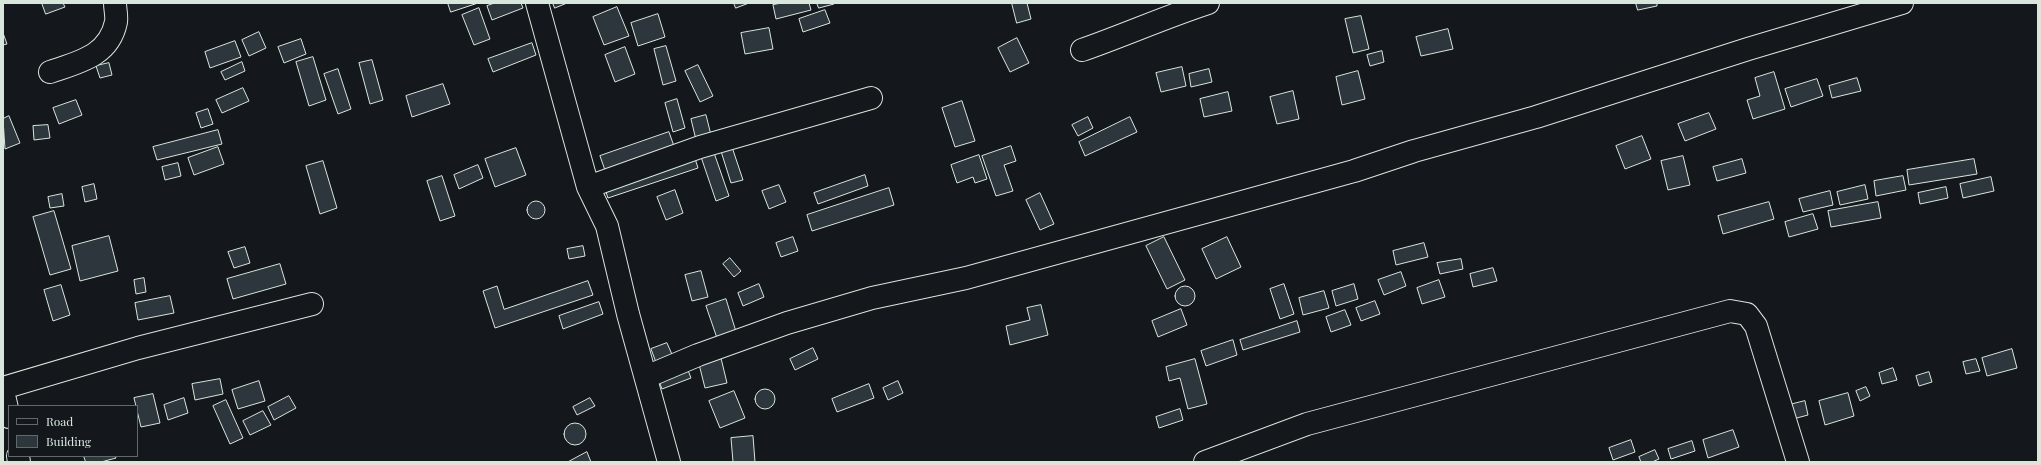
<!DOCTYPE html>
<style>
body{margin:0}
#map{position:relative;width:2041px;height:465px;overflow:hidden;background:#14181c;font-family:"Playfair Display",serif}
canvas{display:block}
.frame{position:absolute;inset:0;border:4px solid #d8e6dc;pointer-events:none}
.legend{position:absolute;left:8px;top:405px;width:130px;height:52px;box-sizing:border-box;background:#14181c;border:1px solid #626a69;margin:0;padding:5px 7px;list-style:none;font-size:12px;color:#d8e6dc}
.legend li{display:flex;align-items:center;gap:8px;height:20px}
.legend b{width:20px;border:1px solid #626a69}
</style>
<div id="map">
<canvas width="2041" height="465"></canvas>
<div class="frame"></div>
<ul class="legend">
<li><b style="height:5px;background:#14181c"></b>Road</li>
<li><b style="height:11px;background:#2c363c"></b>Building</li>
</ul>
</div>
<script>
const ctx = document.querySelector('canvas').getContext('2d');
ctx.lineJoin = 'round';
function fill(path, color) {
  ctx.fillStyle = color;
  ctx.fill(path, 'evenodd');
}
function trace(path, color, width, dash) {
  ctx.strokeStyle = color;
  ctx.lineWidth = width;
  ctx.lineCap = dash ? 'butt' : 'round';
  ctx.setLineDash(dash || []);
  ctx.stroke(path);
}
const building = new Path2D(`
 M42,3h21l2,4 -19,7z
 M448,3h30l-27,9z
 M495,3h26l2,5 -31,12 -5,-14z
 M553,3h14l-12,5z
 M734,3h15l-13,5z
 M782,3h27l2,7 -35,9 -3,-14z
 M817,3h17v1l-15,4z
 M1012,3h15l4,16 -14,4z
 M1636,3h21v3l-19,4z
 M617,7l12,29 -25,9 -11,-28z
 M479,8l11,31 -16,6 -12,-30z
 M825,10l5,13 -27,9 -4,-13z
 M658,14l7,23 -27,9 -7,-23z
 M1361,16l8,33 -16,4 -8,-34z
 M769,28l4,21 -28,5 -4,-21z
 M1448,29l5,20 -32,7 -5,-19z
 M259,32l7,16 -17,8 -7,-16z
 M3,33l4,11 -4,1z
 M1017,38l12,25 -19,9 -12,-24z
 M301,39l5,15 -22,9 -6,-16z
 M235,41l6,16 -31,11 -5,-16z
 M532,43l4,12 -43,17 -5,-13z
 M666,46l10,35 -13,4 -9,-36z
 M625,47l10,27 -20,8 -10,-27z
 M1382,51l2,11 -14,4 -3,-11z
 M313,57l13,43 -17,6 -13,-44z
 M372,60l11,40 -13,4 -11,-41z
 M242,62l3,9 -20,9 -4,-8z
 M109,63l3,12 -12,3 -4,-12z
 M698,65l15,31 -13,6 -15,-31z
 M1182,67l4,19 -25,6 -5,-19z
 M338,69l13,40 -13,5 -14,-40z
 M1209,69l3,13 -21,5 -2,-13z
 M1358,71l7,28 -23,6 -6,-28z
 M1774,72l11,37 -32,10 -6,-19 13,-4 -5,-18z
 M1857,78l4,13 -29,7 -3,-12z
 M1817,79l6,17 -32,11 -6,-18z
 M443,84l7,20 -38,13 -6,-21z
 M243,88l6,13 -27,12 -6,-13z
 M1293,91l6,28 -22,5 -7,-27z
 M1228,92l4,19 -28,6 -4,-18z
 M677,99l8,29 -12,4 -8,-29z
 M76,100l6,15 -23,9 -6,-16z
 M962,101l13,40 -20,6 -13,-39z
 M208,109l5,15 -12,4 -5,-15z
 M1709,113l7,16 -31,12 -7,-17z
 M706,115l5,20 -15,5 -5,-21z
 M9,116l11,27 -15,6 -2,-30z
 M1088,117l5,11 -15,8 -6,-11z
 M1130,117l7,15 -52,24 -6,-14z
 M48,125l2,13 -16,2 -1,-14z
 M218,130l4,14 -65,16 -4,-13z
 M669,132l6,17 -69,24 -6,-17z
 M1642,136l9,23 -26,10 -9,-23z
 M731,144l12,36 -12,3 -11,-35z
 M1011,146l5,15 -12,4 9,26 -17,5 -14,-40z
 M218,147l6,17 -30,11 -6,-17z
 M712,147l17,49 -13,5 -17,-50z
 M516,148l10,27 -31,12 -10,-28z
 M693,152l5,16 -90,30 -5,-15z
 M979,155l8,24 -12,4 -2,-6 -16,6 -6,-18z
 M1683,156l7,29 -22,5 -7,-29z
 M1742,159l4,14 -29,8 -4,-14z
 M1974,159l3,15 -68,11 -2,-15z
 M323,161l14,47 -17,6 -14,-48z
 M178,163l3,13 -16,4 -3,-13z
 M478,165l5,13 -24,11 -5,-14z
 M865,175l3,11 -50,18 -4,-11z
 M442,176l13,40 -15,5 -13,-40z
 M1903,176l3,14 -30,6 -2,-15z
 M1991,177l3,14 -31,7 -3,-14z
 M94,184l3,15 -12,3 -3,-15z
 M779,185l7,17 -17,7 -7,-18z
 M1865,185l3,14 -28,6 -3,-13z
 M1946,187l2,11 -28,6 -2,-11z
 M889,188l5,17 -82,26 -5,-16z
 M675,190l8,23 -17,7 -9,-23z
 M1830,191l3,14 -30,7 -4,-13z
 M1040,193l14,31 -14,6 -14,-30z
 M62,194l2,12 -14,2 -2,-11z
 M527 210a9 9 0 1 1 18 0a9 9 0 1 1-18 0Z
 M1769,202l5,17 -51,15 -5,-18z
 M1878,202l3,16 -50,9 -3,-16z
 M54,211l17,58 -21,6 -17,-58z
 M1813,214l5,15 -29,8 -4,-15z
 M109,236l9,35 -38,10 -8,-35z
 M793,237l5,14 -17,6 -5,-14z
 M1164,237l21,43 -18,9 -21,-43z
 M1227,237l14,30 -25,12 -14,-30z
 M1424,243l4,14 -32,8 -3,-14z
 M583,246l2,10 -16,3 -2,-10z
 M245,247l5,16 -16,5 -6,-16z
 M730,258l11,13 -7,6 -11,-13z
 M1461,259l2,10 -23,5 -3,-11z
 M280,264l6,20 -53,15 -6,-20z
 M1493,268l4,13 -24,6 -3,-13z
 M701,271l7,26 -16,4 -7,-26z
 M1401,272l5,14 -22,9 -6,-15z
 M144,278l2,14 -10,2 -2,-14z
 M1439,280l6,17 -23,7 -5,-16z
 M588,281l5,14 -98,33 -12,-37 14,-5 7,23z
 M759,284l5,13 -21,9 -5,-13z
 M1284,284l10,30 -14,5 -10,-30z
 M1354,284l4,15 -22,7 -4,-15z
 M61,285l9,30 -17,6 -9,-31z
 M1175 296a10 10 0 1 1 20 0a10 10 0 1 1-20 0Z
 M1324,291l5,17 -26,7 -4,-17z
 M170,296l4,17 -36,7 -3,-17z
 M726,299l11,36 -19,6 -12,-35z
 M1375,301l5,13 -19,7 -5,-13z
 M599,302l4,12 -40,15 -4,-13z
 M1041,305l7,30 -38,10 -4,-19 24,-6 -3,-12z
 M1181,309l6,16 -29,12 -6,-16z
 M1345,310l6,15 -20,7 -5,-15z
 M1297,321l3,11 -57,18 -3,-10z
 M1233,340l4,15 -31,11 -5,-15z
 M667,343l7,16 -17,6 -6,-16z
 M813,348l5,11 -23,11 -5,-11z
 M2012,349l5,19 -30,8 -5,-18z
 M720,354l7,29 -22,5 -7,-28z
 M1195,359l12,45 -19,5 -8,-31 -11,3 -3,-14z
 M1976,359l4,12 -14,3 -3,-12z
 M686,365l5,13 -29,11 -5,-13z
 M1893,368l4,12 -15,4 -3,-11z
 M1929,372l3,10 -13,4 -3,-10z
 M220,379l3,15 -28,6 -3,-16z
 M259,381l6,20 -27,8 -6,-19z
 M898,381l5,12 -15,7 -5,-12z
 M869,384l5,14 -37,14 -5,-13z
 M1866,387l4,9 -10,5 -4,-10z
 M755 399a10 10 0 1 1 20 0a10 10 0 1 1-20 0Z
 M734,391l11,27 -25,10 -11,-27z
 M1848,393l6,23 -29,9 -6,-24z
 M153,394l7,29 -19,4 -7,-29z
 M289,396l7,12 -22,12 -6,-13z
 M184,398l4,15 -20,7 -4,-15z
 M590,398l5,8 -18,9 -4,-8z
 M226,400l17,38 -13,6 -17,-38z
 M1805,401l3,14 -15,4 -4,-14z
 M1180,409l3,11 -24,8 -3,-11z
 M263,411l8,14 -21,10 -7,-14z
 M564 434a11 11 0 1 1 22 0a11 11 0 1 1-22 0Z
 M1733,430l6,17 -31,11 -5,-18z
 M753,436l2,26h-22l-2,-24z
 M1631,440l4,12 -22,8 -4,-12z
 M1692,441l3,10 -24,8 -3,-10z
 M1655,450l4,9 -7,3h-11l-2,-5z
 M587,452l4,10h-23z
 M84,456h31l1,2 -15,4h-15z`);
fill(building, '#2c363c');
trace(building, '#d8e6dc', 1);
const minor = new Path2D(`
 M537,3l51,184 19,39 21,88 41,148
 M1082,50c43,-15 83,-33 126,-47
 M50,72c29,-10 59,-16 66,-50 1,-6 -1,-13 -1,-19
 M588,187l112,-40 171,-49
 M646,377l52,-22 89,-32 85,-25 94,-20 388,-107 60,-20 122,-34 212,-68 154,-46
 M3,388l135,-40 174,-44
 M3,391l6,26
 M18,456l1,6
 M1205,462l102,-38 423,-113 17,3 9,12 42,136`);
trace(minor, '#d8e6dc', 24);
trace(minor, '#14181c', 22);
</script>
